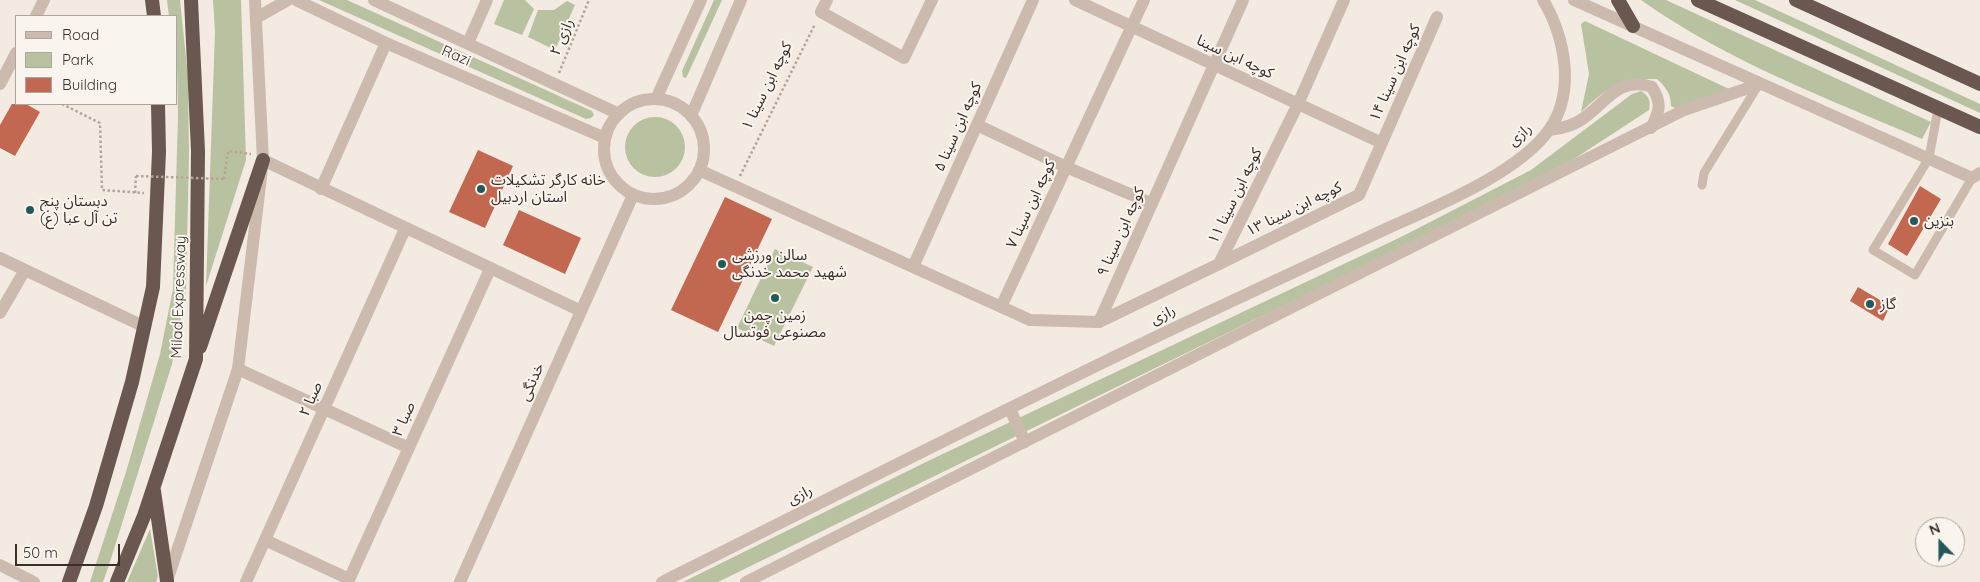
<!DOCTYPE html>
<meta charset="utf-8">
<style>
body{margin:0}
#map{position:relative;width:1980px;height:582px;overflow:hidden;background:#f3eae1;font-family:Quicksand,sans-serif}
canvas{display:block}
.legend{position:absolute;left:15px;top:15px;width:162px;height:90px;box-sizing:border-box;background:#faf4ee;border:1px solid #ada5a0;margin:0;padding:6px 9px;list-style:none;font-size:15px;color:#3a2f2b}
.legend li{display:flex;align-items:center;gap:10px;height:25px}
.legend b{width:25px;border:1px solid #ada5a0}
.north{position:absolute;left:1915px;top:517px;width:50px;height:50px;box-sizing:border-box;background:#faf4ee;border:1px solid #ada5a0;border-radius:50%;rotate:338deg;font-size:14px;font-weight:700;line-height:20px;text-align:center;color:#3a2f2b}
.north::after{content:'';display:block;margin:auto;width:18px;height:22px;background:#22595b;clip-path:polygon(50% 0,100% 100%,50% 72%,0 100%)}
.scale{position:absolute;left:15px;top:544px;width:105px;height:22px;box-sizing:border-box;border:2px solid #3a2f2b;border-top:0;padding-left:6px;font-size:15px;line-height:18px;white-space:nowrap;color:#3a2f2b;-webkit-text-stroke:4px #faf4ee;paint-order:stroke}
</style>
<div id="map">
<canvas width="1980" height="582"></canvas>
<ul class="legend">
<li><b style="height:6px;background:#cbbaad"></b>Road</li>
<li><b style="height:14px;background:#b8c2a1"></b>Park</li>
<li><b style="height:14px;background:#c26750"></b>Building</li>
</ul>
<div class="north">N</div>
<div class="scale">50 m</div>
</div>
<script>
const ctx = document.querySelector('canvas').getContext('2d');
ctx.lineJoin = 'round';
function fill(path, color) {
  ctx.fillStyle = color;
  ctx.fill(path, 'evenodd');
}
function trace(path, color, width, dash) {
  ctx.strokeStyle = color;
  ctx.lineWidth = width;
  ctx.lineCap = dash ? 'butt' : 'round';
  ctx.setLineDash(dash || []);
  ctx.stroke(path);
}
function write(font, color, halo, rows, align = 'center') {
  ctx.font = font + ' Quicksand,"Noto Sans Arabic",sans-serif';
  ctx.lineWidth = 4;
  ctx.setLineDash([]);
  ctx.textBaseline = 'middle';
  ctx.strokeStyle = halo;
  ctx.fillStyle = color;
  for (const [text, x, y, turn = 0] of rows) {
    ctx.save();
    ctx.translate(x, y);
    ctx.rotate((+turn || 0) * Math.PI / 180);
    ctx.textAlign = isNaN(turn) ? turn : align;
    if (halo) ctx.strokeText(text, 0, 0);
    ctx.fillText(text, 0, 0);
    ctx.restore();
  }
}
fill(new Path2D(`
 M167,0h13l8,77 1,78 -3,136 -14,73 -63,201 -6,17h-13l36,-110 34,-118 13,-65 5,-174 -2,-99h-7z
 M213,0h28l5,160 -40,126 9,-254z
 M319,0h28l245,111 2,4 -3,3 -5,1z
 M504,0h21l9,9 -12,26 -28,-11z
 M714,0h8l-34,74 -2,4 -3,-1 -1,-6z
 M1641,0h25l265,122 -9,17c-96,-41 -195,-78 -281,-139z
 M1735,0h20l225,104v9z
 M567,1l8,4 -20,45 -27,-13 10,-27h16z
 M1585,21l144,68 -54,19 -4,-2c0,-12 -5,-19 -14,-27 -38,-1 -49,8 -76,33l8,-38 -8,-50z
 M1641,91c8,5 10,10 8,19l-75,49 -167,86 -689,337h-35l245,-121 475,-225 128,-66 101,-76z
 M625 147a30 30 0 1 1 60 0a30 30 0 1 1-60 0Z
 M775,249l38,18 -39,79 -37,-18z
 M150,529l8,47 -2,6h-29z`), '#b8c2a1');
fill(new Path2D(`
 M12,104h14l14,8 -25,44 -15,-8v-23z
 M478,150l35,16 -28,62 -36,-16z
 M1920,186l21,13 -34,57 -19,-12z
 M725,197l47,22 -54,113 -47,-22z
 M519,210l62,28 -16,36 -62,-29z
 M1858,287l32,19 -7,15 -33,-20z`), '#c26750');
trace(new Path2D(`
 M559,73l30,-73
 M62,104l38,19 2,67 42,3
 M740,176l75,-152
 M224,179l4,-28 23,3
 M135,193l1,-17`), '#b7a497', 2.5, [2.5, 2.5]);
trace(new Path2D(`
 M1938,109l-9,49 -56,92 42,25 57,-97
 M1702,185l2,-12 55,-89`), '#cbbaad', 9);
trace(new Path2D(`
 M296,0l90,43 219,95
 M374,0l245,114
 M827,0l-6,12 83,46 28,-58
 M1075,0l307,143
 M36,16l8,-16
 M256,18l32,-18
 M468,43l19,-43
 M0,84l16,-31
 M604 149a50 50 0 1 1 100 0a50 50 0 1 1-100 0Z
 M977,125l89,42 85,36
 M263,160l318,151
 M699,170l331,150 69,2 144,-322
 M321,189l65,-146
 M0,258l145,69
 M1219,264l140,-69 78,-178
 M913,267l120,-267
 M1001,307l143,-307
 M0,313l25,-43
 M1099,322l120,-58 79,-160 46,-104
 M238,369l171,79
 M265,540l84,39
 M0,565l34,17
 M167,581l71,-212 25,-209 -8,-160
 M246,582l159,-353
 M348,582l142,-313
 M460,582l173,-387`), '#cbbaad', 12);
trace(new Path2D(`
 M1574,0l398,178 8,-5
 M656,99l45,-99
 M691,116l50,-116
 M1549,130c6,-1 13,-2 19,-4 33,-10 44,-53 84,-39 10,16 8,24 -1,41
 M1010,409l15,33
 M662,582c173,-86 346,-175 521,-258 64,-30 128,-60 192,-90 51,-24 141,-58 174,-104 27,-38 16,-93 -6,-130
 M746,582l938,-472 76,-26`), '#cbbaad', 12);
trace(new Path2D(`
 M152,0l2,16
 M1618,0l15,26
 M1698,0l282,127
 M1796,0l184,84
 M200,347l63,-187
 M154,491l13,90
 M69,582l27,-76 36,-124 21,-95 6,-135 -1,-48
 M117,582l27,-66 52,-157 2,-208 -7,-151`), '#6a5850', 14);
trace(new Path2D(`
 M136,176l88,3`), '#b7a497', 2.5, [2.5, 2.5]);
for (const [x, y, r, color] of [
 [481,189,5,"#22595b"],
 [30,210,5,"#22595b"],
 [1914,221,5,"#22595b"],
 [722,264,5,"#22595b"],
 [775,298,5,"#22595b"],
 [1870,304,5,"#22595b"]
]) {
  const dot = new Path2D();
  dot.arc(x, y, r, 0, 2 * Math.PI);
  ctx.fillStyle = color;
  ctx.fill(dot);
  trace(dot, '#faf4ee', 2);
}
write('15px', '#3a2f2b', '#faf4ee', [
 ["رازی ۲",562,37,-67],
 ["Razi",456,56,23],
 ["کوچه ابن سینا",1235,57,25],
 ["کوچه ابن سینا ۱۴",1395,73,-66],
 ["کوچه ابن سینا ۱",767,86,-64],
 ["کوچه ابن سینا ۵",958,127,-66],
 ["رازی",1520,135,-41],
 ["کوچه ابن سینا ۱۱",1235,196,-64],
 ["کوچه ابن سینا ۷",1031,204,-65],
 ["کوچه ابن سینا ۱۳",1294,209,-26],
 ["کوچه ابن سینا ۹",1121,232,-66],
 ["Milad Expressway",179,297,-88],
 ["رازی",1163,315,-26],
 ["خدنگی",532,382,-66],
 ["صبا ۲",311,399,-66],
 ["صبا ۳",404,419,-66],
 ["رازی",800,495,-27]
]);
write('15px', '#3a2f2b', '#faf4ee', [
 ["خانه کارگر تشکیلات",491,180],
 ["استان اردبیل",491,197],
 ["دبستان پنج",40,201],
 ["تن آل عبا (ع)",40,218],
 ["بنزین",1924,221],
 ["سالن ورزشی",732,255],
 ["شهید محمد خدنگی",732,272],
 ["گاز",1880,304],
 ["زمین چمن",775,315,"center"],
 ["مصنوعی فوتسال",775,332,"center"]
], 'left');
</script>
